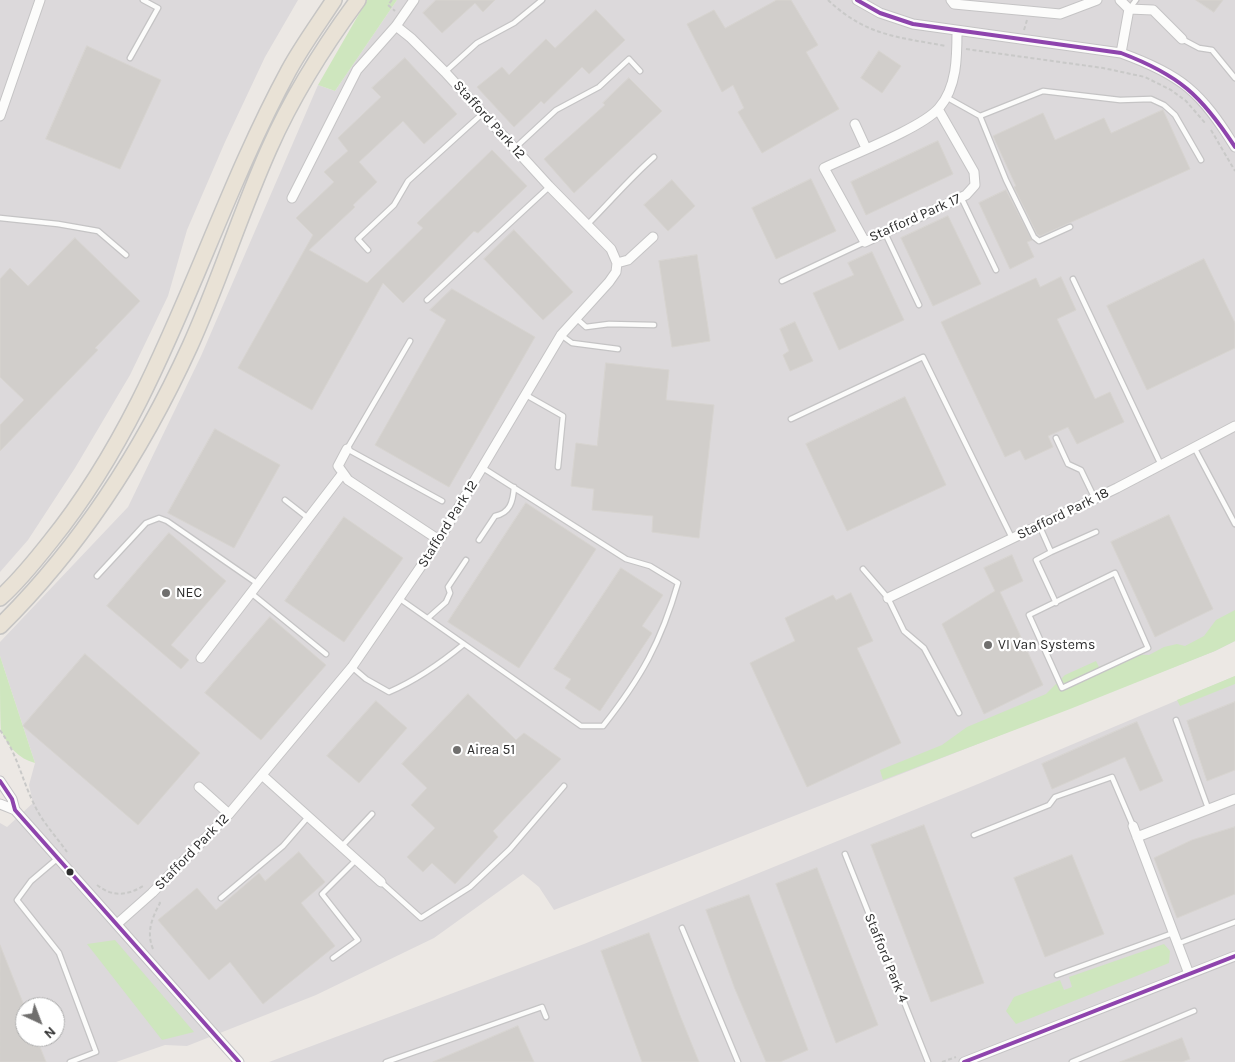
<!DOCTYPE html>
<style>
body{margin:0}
#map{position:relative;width:1235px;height:1062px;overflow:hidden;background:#ece8e4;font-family:Karla,sans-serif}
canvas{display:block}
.north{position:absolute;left:15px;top:997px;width:50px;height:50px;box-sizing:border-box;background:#fff;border:1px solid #ababab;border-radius:50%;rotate:137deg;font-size:14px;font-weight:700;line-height:20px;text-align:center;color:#2e2e2e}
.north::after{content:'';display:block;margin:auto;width:18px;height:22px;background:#706f6e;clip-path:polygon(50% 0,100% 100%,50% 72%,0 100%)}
</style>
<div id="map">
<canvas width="1235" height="1062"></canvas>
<div class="north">N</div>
</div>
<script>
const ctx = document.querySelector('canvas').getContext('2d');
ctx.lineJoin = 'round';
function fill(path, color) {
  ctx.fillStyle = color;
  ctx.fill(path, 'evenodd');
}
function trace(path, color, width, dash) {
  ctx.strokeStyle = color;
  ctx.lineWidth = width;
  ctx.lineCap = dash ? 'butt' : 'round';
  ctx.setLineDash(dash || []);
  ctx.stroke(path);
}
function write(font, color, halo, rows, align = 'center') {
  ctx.font = font + ' Karla,sans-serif';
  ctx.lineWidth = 4.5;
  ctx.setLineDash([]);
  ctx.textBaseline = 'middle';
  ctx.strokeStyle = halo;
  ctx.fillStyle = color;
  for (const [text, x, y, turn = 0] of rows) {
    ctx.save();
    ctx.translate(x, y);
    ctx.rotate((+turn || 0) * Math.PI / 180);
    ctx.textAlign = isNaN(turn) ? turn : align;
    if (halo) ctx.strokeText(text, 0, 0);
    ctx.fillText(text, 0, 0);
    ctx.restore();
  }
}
fill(new Path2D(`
 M0,0h298l-33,57 -40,85 -38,88 -19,66 -38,79 -55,93 -47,72 -28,32z
 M397,0h838v641l-20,10 -661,259 -15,-23 -16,-13 -89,64 -118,57 -129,51 -22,-1 -49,17h-116v-239l7,4 26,-24 -4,-18 6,-22 -35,-107v-14l128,-135 73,-151 117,-271 17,6zM25,1007h30v30h-30z
 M1235,676v386h-966l315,-118 394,-160z`), '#dcd9db');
fill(new Path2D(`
 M367,0h30l-62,91 -17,-6z
 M1235,610v31l-20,10 -145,58 -187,71 -3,-10 62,-25 25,-18 79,-33 19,-19 31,-14 3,6 30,-13 20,1 15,-8 13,-3 8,2 19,-10 12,-16z
 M0,656l35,107c-16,-4 -28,-17 -34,-33 -1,-11 -1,-60 -1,-74z
 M1235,676v8l-55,22 -3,-6z
 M115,940l79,92 -32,8 -75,-96z
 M1164,944l6,7 -1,12 -153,61 -10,-13 8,-14 46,-17 4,10 8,-3 -3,-10z`), '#cee6be');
const building = new Path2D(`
 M436,0h59l-12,12 -8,-9 -33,30 -19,-20z
 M777,0h14l27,45 -12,7 33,57 -77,44 -24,-41 6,-4 -11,-23 -11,7 -35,-68 27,-14 11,18z
 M1196,0h27l-9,12z
 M596,10l29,30 -36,34 -7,-7 -38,37 -3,-3 -27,26 -37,-40 25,-20 7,8 37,-36 9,9z
 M87,46l74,34 -41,89 -74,-30z
 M879,51l22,15 -19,27 -21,-15z
 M405,58l52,56 -33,30 -21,-23 -44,41 18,20 -24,23 2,2 -46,43 58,33 56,-55 -6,-5 75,-73 35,36 -49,47 -4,-2 -71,72 -20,-20 -71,127 -74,-42 75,-133 -17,-17 38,-36 -10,-10 24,-21 -10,-13 43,-41 -9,-9z
 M629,78l33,33 -88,82 -30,-34 61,-54 -2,-2z
 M1163,110l27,59 -150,67 -3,-2 -23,-47 2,-1 -23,-50 50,-23 12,27 49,-22 7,15z
 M938,141l15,33 -87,41 -15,-33z
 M811,179l25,52 -60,28 -24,-51z
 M672,180l23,26 -27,25 -24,-26z
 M1006,190l26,50 -5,2 7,15 -24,12 -31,-66z
 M948,216l33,68 -48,22 -32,-68z
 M514,230l59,62 -30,28 -59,-61z
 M75,238l65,63 -45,47 3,2 -98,101v-26l24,-25 -24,-23v-98l10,-11 18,18z
 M872,252l32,68 -65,30 -26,-57 41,-18 -6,-12z
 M697,255l13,86 -38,6 -13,-86z
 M1204,259l31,64v25l-88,42 -40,-84z
 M1061,277l15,33 -19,9 38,80 15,-7 14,30 -47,22 -9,-17 -20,9 5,11 -28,13 -5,-10 -15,7 -64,-135 95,-44 4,9z
 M452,289l83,48 -86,150 -74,-42 71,-125 -16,-10z
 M795,322l18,39 -23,10 -7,-16 6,-4 -9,-22z
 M606,363l63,7 -3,30 48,5 -15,133 -47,-6 1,-16 -61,-6 2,-21 -23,-3 5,-43 21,3z
 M905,397l41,88 -99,46 -41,-87z
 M215,429l65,36 -46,83 -66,-35z
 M526,503l70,46 -77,119 -71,-46z
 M1169,515l44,94 -58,28 -44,-95z
 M344,517l59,41 -59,84 -59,-41z
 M169,533l57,48 -55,64 18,15 -8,9 -74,-63z
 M1012,555l11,26 -23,11 43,93 -59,29 -42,-90 53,-33 -11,-23z
 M621,568l42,27 -21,31 10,7 -52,78 -35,-23 6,-9 -17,-10z
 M851,593l22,48 -16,7 44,95 -94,44 -57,-124 45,-22 -10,-23 48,-23 3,5z
 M270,617l56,48 -65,75 -56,-47z
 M85,654l115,99 -62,72 -115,-99z
 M468,694l48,46 8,-7 37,26 -68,72 5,6 -43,47 -23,-21 -9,9 -16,-15 28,-29 -24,-23 16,-17 -25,-24z
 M376,701l31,27 -48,55 -32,-27z
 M1235,702v68l-28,11 -20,-60z
 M1137,722l26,59 -23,10 -15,-34 -73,32 -10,-25z
 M924,825l60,158 -53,19 -60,-157z
 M1235,827v67l-58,24 -23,-60 38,-18z
 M299,852l26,30 -24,21 34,43 -72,58 -33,-42 -21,18 -51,-60 39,-32 19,22 43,-37 6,8z
 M1072,855l32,79 -59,23 -31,-79z
 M817,868l61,157 -42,18 -60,-159z
 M749,895l59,155 -28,12h-14l-31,-73 -29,-79z
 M649,933l30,80 20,49h-57l-41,-111z
 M0,945l25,63v29h11l10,25h-46z
 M518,1026l16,36h-101z
 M1182,1038l8,21 -8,3h-62z`);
fill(building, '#d1cecb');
trace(building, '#d7d4d0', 1);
const service = new Path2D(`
 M1130,8l6,-8
 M1182,39l17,9 13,2 23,28
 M130,58l28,-50 -15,-8
 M445,72l32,-29 37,-20 28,-23
 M946,97l34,19 63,-25 77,9 31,-1 13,6 11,10 26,45
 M980,116l26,64 28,57 5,4 31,-14
 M515,148l41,-38 43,-23 30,-28 11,12
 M961,197l35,73
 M0,218l58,6 40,7 28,24
 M587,225c23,-23 43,-47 67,-68
 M885,233l34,72
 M368,250l-10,-11 36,-34 14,-24 74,-67
 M1073,279l88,186
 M782,281l83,-39
 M427,300l122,-113
 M576,318l10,9 23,-3 45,1
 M561,335l11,8 46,6
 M410,341l-63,108 95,52
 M526,395l37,21 -5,51
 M791,419l132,-62 89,181
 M1056,438l12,26 13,6 14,29
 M1194,447l41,77
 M285,500l23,18
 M1039,525l12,27 -15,8 20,43
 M479,540l16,-24c15,-3 18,-14 19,-29
 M1051,552l45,-20
 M863,569l25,29 16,33 20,17 35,65
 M1115,573l33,75 -86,40 -33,-73z
 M97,576l49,-53 13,-5 8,3 91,63
 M251,593l75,61
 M400,599l181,127h22c38,-48 58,-84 75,-143l-28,-17 -24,-7 -143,-91
 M428,618l18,-16 4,-9 -2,-6 18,-27
 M352,667l14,12 23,13c28,-12 52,-29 75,-48
 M1176,720l32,88
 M974,835l75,-30 6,-8 57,-20 21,49
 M342,846l30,-32
 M845,854l83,208
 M58,858l-27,23 -14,19 42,53 37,99 -26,10
 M381,882l40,36 49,-31 40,-38 54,-63
 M221,898l62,-52 25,-29
 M682,928l56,134
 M1177,944l58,-22
 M333,958l25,-18 -36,-46 34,-34
 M1057,975l116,-42
 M386,1062l156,-55 4,10
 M1072,1062l122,-51`);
const minor = new Path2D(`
 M857,0l23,13 33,11 208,29c61,22 80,39 114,94
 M951,0l3,4 106,10 37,-14
 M1120,0l9,9 24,1 29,29
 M396,26l15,12 34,34 104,114 62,63 6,14
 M1121,53l8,-44
 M938,109l36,63 1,13 -9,10 -101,47 -41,-74c27,-13 98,-40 115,-60 18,-21 18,-51 18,-77
 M0,116l40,-116
 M855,124l11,24
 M292,198l65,-128 39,-44 18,-26
 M347,449l-9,17 10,14 91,60
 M888,598l229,-110 118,-62
 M201,658l142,-185
 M262,775l119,107
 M0,781l12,18 3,11 224,252
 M199,787l30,27
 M0,804l15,6
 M1133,826l56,148
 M1137,837l98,-38
 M117,924l35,-31 77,-79 123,-147 87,-127 122,-205 48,-53 7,-10 1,-9 11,-3 25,-23
 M964,1062l271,-106`);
const trunk = new Path2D(`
 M0,598c19,-17 35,-37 50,-56 114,-141 154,-315 239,-472 13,-24 30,-47 45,-70
 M0,626c81,-80 143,-177 190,-280 29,-64 50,-132 79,-197 23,-52 55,-103 89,-149`);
trace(service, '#c5c4c5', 7);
trace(minor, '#c5c4c5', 11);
trace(trunk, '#c6c5c4', 18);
trace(new Path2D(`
 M392,0l-4,5 7,6
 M828,0c38,36 70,37 118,46
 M1024,30l3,-10
 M966,49l137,19 42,9 26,13 15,11 20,23
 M1211,130l24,41
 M0,730c18,25 21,48 34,74 8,18 22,32 33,48
 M97,885c15,12 30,11 46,1
 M153,949c-7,-17 -1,-31 7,-46l-2,-2
 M942,1062l14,-5`), '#c9c9c8', 2, [4, 2.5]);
trace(service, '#fcfcfb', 4.5);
trace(minor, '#fcfcfb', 9);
trace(trunk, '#e9e2d6', 15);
trace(new Path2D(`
 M857,0l23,13 33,11 208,29c58,22 80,42 114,94
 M0,781l12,18 3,11 224,252
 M964,1062l271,-106`), '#8e44ad', 4);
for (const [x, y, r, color] of [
 [166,593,5,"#706f6e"],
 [988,645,5,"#706f6e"],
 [457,750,5,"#706f6e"],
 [70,872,4.5,"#2e2e2e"]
]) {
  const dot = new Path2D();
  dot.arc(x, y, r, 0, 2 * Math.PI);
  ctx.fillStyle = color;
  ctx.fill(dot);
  trace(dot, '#fff', 2);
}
write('14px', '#2e2e2e', '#fff', [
 ["Stafford Park 12",489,120,48],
 ["Stafford Park 17",915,218,-24],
 ["Stafford Park 18",1063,514,-26],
 ["Stafford Park 12",448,524,-58],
 ["Stafford Park 12",192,852,-46],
 ["Stafford Park 4",886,958,68]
]);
write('14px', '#2e2e2e', '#fff', [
 ["NEC",176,593],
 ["VI Van Systems",998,645],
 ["Airea 51",467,750]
], 'left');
</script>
